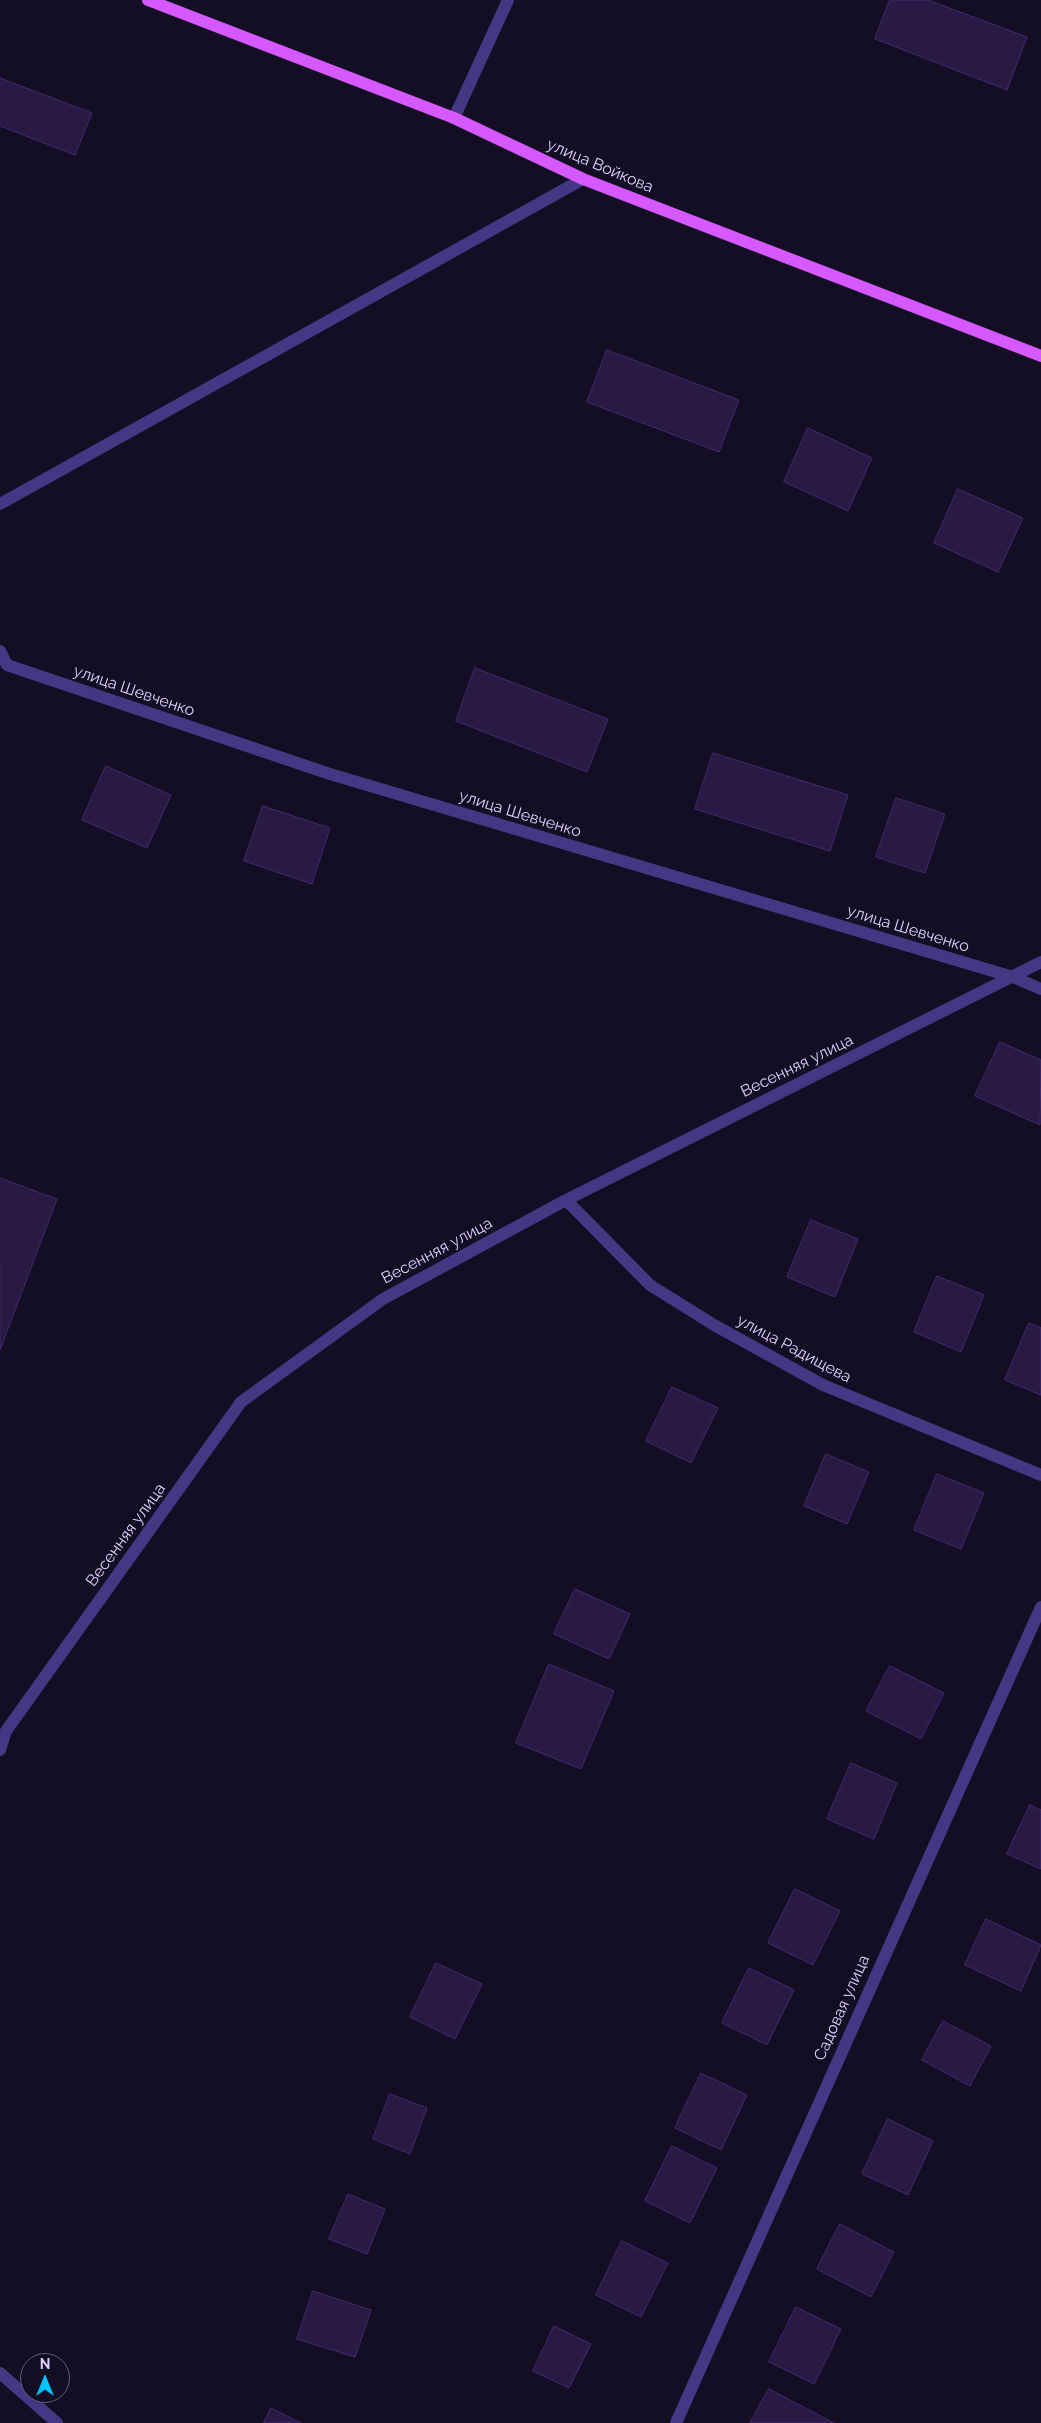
<!DOCTYPE html>
<meta charset="utf-8">
<style>
body{margin:0}
#map{position:relative;width:1041px;height:2423px;overflow:hidden;background:#140e24;font-family:Raleway,sans-serif}
canvas{display:block}
.north{position:absolute;left:20px;top:2353px;width:50px;height:50px;box-sizing:border-box;background:#140e24;border:1px solid #645c7c;border-radius:50%;rotate:0deg;font-size:14px;font-weight:700;line-height:20px;text-align:center;color:#dcd1ff}
.north::after{content:'';display:block;margin:auto;width:18px;height:22px;background:#00c2fc;clip-path:polygon(50% 0,100% 100%,50% 72%,0 100%)}
</style>
<div id="map">
<canvas width="1041" height="2423"></canvas>
<div class="north">N</div>
</div>
<script>
const ctx = document.querySelector('canvas').getContext('2d');
ctx.lineJoin = 'round';
function fill(path, color) {
  ctx.fillStyle = color;
  ctx.fill(path, 'evenodd');
}
function trace(path, color, width, dash) {
  ctx.strokeStyle = color;
  ctx.lineWidth = width;
  ctx.lineCap = dash ? 'butt' : 'round';
  ctx.setLineDash(dash || []);
  ctx.stroke(path);
}
function write(font, color, halo, rows, align = 'center') {
  ctx.font = font + ' Raleway,sans-serif';
  ctx.lineWidth = 4;
  ctx.setLineDash([]);
  ctx.textBaseline = 'middle';
  ctx.strokeStyle = halo;
  ctx.fillStyle = color;
  for (const [text, x, y, turn = 0] of rows) {
    ctx.save();
    ctx.translate(x, y);
    ctx.rotate((+turn || 0) * Math.PI / 180);
    ctx.textAlign = isNaN(turn) ? turn : align;
    if (halo) ctx.strokeText(text, 0, 0);
    ctx.fillText(text, 0, 0);
    ctx.restore();
  }
}
const building = new Path2D(`
 M890,0h38l99,37 -20,53 -132,-51z
 M0,78l92,35 -17,42 -75,-29z
 M607,350l132,50 -20,52 -132,-50z
 M808,428l64,30 -24,53 -64,-29z
 M958,489l65,29 -25,54 -64,-29z
 M475,668l133,51 -21,53 -131,-51z
 M713,753l135,42 -18,56 -135,-42z
 M106,766l65,29 -24,53 -65,-28z
 M896,798l49,16 -20,59 -49,-16z
 M263,806l67,22 -18,56 -68,-23z
 M1000,1042l41,18 -1,65 -65,-29z
 M0,1178l57,21 -57,151z
 M811,1220l47,19 -23,58 -48,-20z
 M937,1276l47,19 -23,57 -47,-20z
 M1029,1323l12,5v67l-36,-15z
 M672,1387l46,21 -27,55 -45,-22z
 M826,1454l43,18 -22,52 -43,-18z
 M937,1474l47,19 -23,56 -47,-19z
 M575,1589l55,25 -21,45 -55,-25z
 M549,1664l65,27 -33,78 -65,-26z
 M890,1666l54,27 -23,46 -55,-28z
 M851,1763l46,20 -23,56 -47,-20z
 M1030,1805l11,5v59l-34,-15z
 M795,1889l45,22 -27,54 -45,-22z
 M986,1919l55,26 -20,46 -56,-26z
 M436,1963l46,21 -27,55 -45,-22z
 M749,1968l45,22 -27,55 -45,-22z
 M943,2021l48,25 -21,40 -48,-26z
 M701,2073l46,22 -26,55 -46,-22z
 M390,2094l37,14 -17,46 -37,-15z
 M888,2119l45,22 -25,54 -46,-21z
 M672,2146l45,22 -27,55 -45,-22z
 M348,2194l37,15 -18,45 -38,-15z
 M840,2224l54,28 -23,45 -54,-28z
 M622,2241l46,22 -27,54 -45,-22z
 M313,2291l58,19 -16,47 -58,-18z
 M796,2307l45,22 -27,55 -45,-22z
 M554,2326l37,18 -22,44 -36,-17z
 M769,2389l65,34h-84z
 M271,2408l30,15h-37z`);
fill(building, '#281945');
trace(building, '#422b72', 1);
trace(new Path2D(`
 M454,118l54,-118
 M0,504l583,-325
 M0,651l7,14 323,109 683,203 28,12
 M566,1200l84,85 64,40 109,60 218,90
 M0,1750l6,-19 235,-329 142,-103 183,-99 475,-238
 M0,2373l57,50
 M676,2423l365,-816`), '#443884', 12);
trace(new Path2D(`
 M148,0l306,118 129,61 458,177`), '#d658ff', 12);
write('16px', '#dcd1ff', '#140e24', [
 ["улица Войкова",600,166,23],
 ["улица Шевченко",134,691,19],
 ["улица Шевченко",520,814,17],
 ["улица Шевченко",908,929,17],
 ["Весенняя улица",797,1066,-26],
 ["Весенняя улица",437,1251,-28],
 ["улица Радищева",794,1349,28],
 ["Весенняя улица",126,1535,-54],
 ["Садовая улица",842,2008,-66]
]);
</script>
